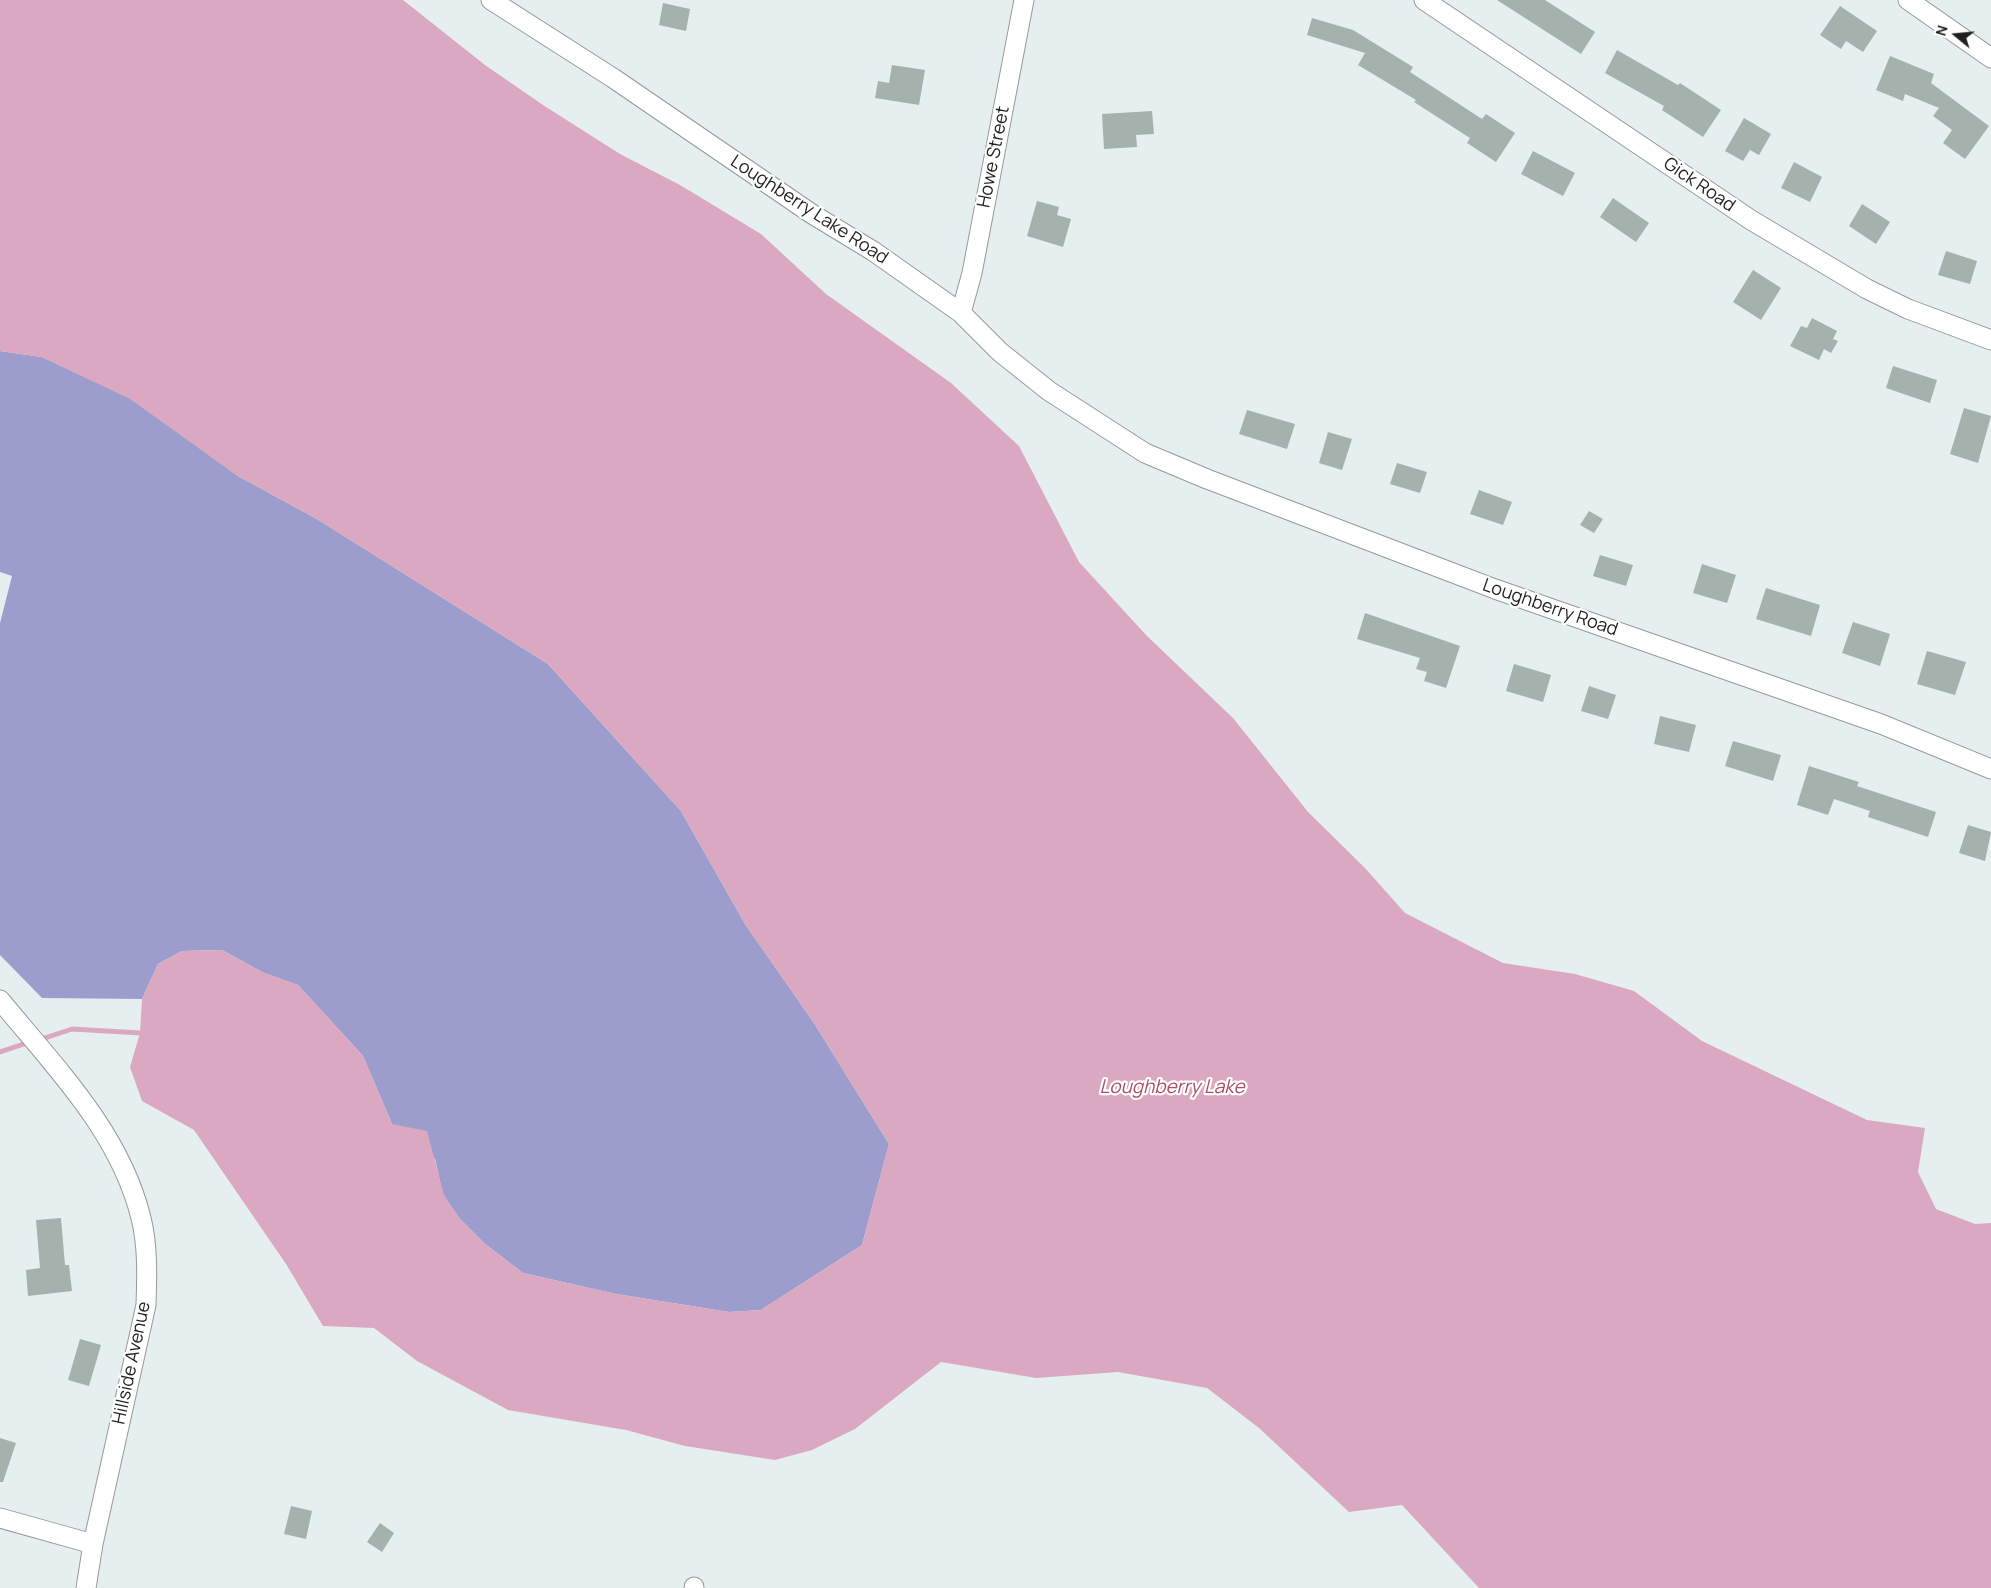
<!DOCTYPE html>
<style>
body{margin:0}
#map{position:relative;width:1991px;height:1588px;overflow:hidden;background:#e6efef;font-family:Manrope,sans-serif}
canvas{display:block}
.north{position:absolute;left:1931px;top:10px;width:50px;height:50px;-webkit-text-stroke:4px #fff;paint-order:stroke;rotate:287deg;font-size:14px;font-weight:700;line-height:20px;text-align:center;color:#1f1f1f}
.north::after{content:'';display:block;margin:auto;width:18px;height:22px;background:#1f1f1f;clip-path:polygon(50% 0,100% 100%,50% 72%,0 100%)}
</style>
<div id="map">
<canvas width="1991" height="1588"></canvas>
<div class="north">N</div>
</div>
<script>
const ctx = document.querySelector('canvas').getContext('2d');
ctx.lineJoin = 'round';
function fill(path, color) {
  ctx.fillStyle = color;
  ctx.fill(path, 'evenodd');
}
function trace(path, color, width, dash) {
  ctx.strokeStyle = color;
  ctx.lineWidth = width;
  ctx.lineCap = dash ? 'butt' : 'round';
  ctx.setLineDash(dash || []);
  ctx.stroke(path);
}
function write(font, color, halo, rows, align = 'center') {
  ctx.font = font + ' Manrope,sans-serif';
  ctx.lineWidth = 4.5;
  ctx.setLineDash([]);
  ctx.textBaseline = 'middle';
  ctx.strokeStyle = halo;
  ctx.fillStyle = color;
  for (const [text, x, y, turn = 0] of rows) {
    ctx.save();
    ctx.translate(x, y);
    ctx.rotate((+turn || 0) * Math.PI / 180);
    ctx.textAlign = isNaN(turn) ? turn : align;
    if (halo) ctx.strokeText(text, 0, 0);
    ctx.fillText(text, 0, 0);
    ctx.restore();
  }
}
fill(new Path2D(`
 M0,351l42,6 88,41 108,78 79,43 231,145 133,147 64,113 69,99 75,121 -27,101 -101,65 -32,2 -113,-18 -93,-21 -38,-29 -25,-25 -17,-24 -8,-36 -43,-35 -29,-68 -65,-71 -34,-12 -42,-23 -40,1 -24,13 -16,35 -100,-1 -42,-43v-332l12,-47 -12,-4z`), '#9d9dcd');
fill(new Path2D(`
 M0,0h403l82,65 58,40 77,49 60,31 81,49 65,60 125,89 68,63 60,116 68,74 86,82 75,94 57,56 40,45 98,50 72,11 59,17 68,50 165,79 58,8 -7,44 18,37 39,15 16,-1v365h-512l-77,-83 -53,7 -90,-84 -52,-40 -89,-16 -82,6 -95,-16 -86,67 -43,21 -37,10 -90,-14 -59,-16 -118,-20 -91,-49 -43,-33 -51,-2 -37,-62 -92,-134 -52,-29 -12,-34 10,-34 2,-34 16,-35 24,-13 40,-1 42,23 34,12 65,71 29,68 35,7 17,64 16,24 25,25 38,29 93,21 113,18 32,-2 101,-65 27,-101 -75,-121 -69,-99 -64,-113 -133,-147 -231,-145 -79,-43 -108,-77 -88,-42 -42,-6z`), '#dba8c1');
trace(new Path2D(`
 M39,1040l33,-11 68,4
 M0,1052l30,-10`), '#dba8c1', 5);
fill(new Path2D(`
 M1497,0h48l50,32 -14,22z
 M663,3l27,6 -4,22 -27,-6z
 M1840,6l37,25 -14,21 -17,-11 -5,8 -21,-14z
 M1312,18l41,12 60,37 -3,5 72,47 4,-5 29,19 -19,29 -29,-19 3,-5 -56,-36 2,-2 -58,-35 7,-12 -58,-18z
 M1617,50l61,35 2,-2 41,27 -18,27 -41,-27 2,-4 -59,-33z
 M1890,56l44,18 -3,9 58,43 -24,33 -22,-16 9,-13 -19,-14 6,-8 -34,-14 -2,7 -27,-11z
 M892,65l33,5 -6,35 -44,-7 3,-17 11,2z
 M1152,111l2,23 -18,1 1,12 -33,2 -2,-35z
 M1744,118l27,16 -12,21 -9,-5 -7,11 -18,-10z
 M1533,151l42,22 -12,23 -42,-22z
 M1794,162l28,15 -12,25 -29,-14z
 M1613,198l36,25 -13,19 -36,-25z
 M1037,201l22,6 -2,8 14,4 -8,28 -36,-11z
 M1862,204l28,18 -14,22 -27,-18z
 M1946,251l31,10 -7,23 -32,-9z
 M1753,270l28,18 -20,32 -28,-18z
 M1812,318l25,13 -4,8 5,2 -7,12 -7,-4 -5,11 -29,-14 11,-20 6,2z
 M1893,366l44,14 -7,23 -44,-15z
 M1964,408l27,8 -13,47 -28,-9z
 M1247,410l48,14 -8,25 -48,-15z
 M1328,432l24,7 -10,31 -23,-7z
 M1397,463l30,9 -7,21 -30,-9z
 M1479,490l33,12 -9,23 -33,-11z
 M1589,511l14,8 -9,14 -14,-8z
 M1600,555l33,10 -7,21 -33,-10z
 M1702,564l34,11 -9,28 -34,-10z
 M1766,588l54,17 -9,31 -55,-17z
 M1365,613l95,33 -14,42 -22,-7 3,-9 -11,-3 4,-11 -63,-19z
 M1853,622l37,12 -10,32 -38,-13z
 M1927,651l39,11 -11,33 -38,-11z
 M1514,664l37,11 -8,27 -37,-11z
 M1589,686l27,9 -8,24 -27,-8z
 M1660,716l36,9 -7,27 -35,-8z
 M1733,741l48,14 -8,26 -48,-15z
 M1809,766l50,16 -2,4 79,26 -8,25 -60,-20 2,-6 -36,-12 -6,16 -31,-10z
 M1968,825l23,7 -6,29 -26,-8z
 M61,1218l4,47h4l3,26 -44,5 -2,-26 14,-2 -4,-48z
 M80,1339l21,6 -12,41 -21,-6z
 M0,1438l16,5 -13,39h-3z
 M291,1506l21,5 -6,28 -22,-5z
 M380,1523l14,10 -12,19 -15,-10z`), '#a5b1ad');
const minor = new Path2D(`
 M491,0l122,78 199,136 61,37 88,62 39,39 49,39 96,62 62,26 288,110 386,135 110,45
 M1424,0l327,220 116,69 41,20 83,31
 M1908,0l83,58
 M961,313l11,-40 52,-273
 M0,1000c55,67 120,132 141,218 7,28 6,58 5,87l-53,239 -7,44
 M0,1518l93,26
 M694,1588v-1`);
trace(minor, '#999', 21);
trace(minor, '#fff', 19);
write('18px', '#1f1f1f', '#fff', [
 ["Howe Street",994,157,-79],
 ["Gick Road",1699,185,34],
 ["Loughberry Lake Road",809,210,33],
 ["Loughberry Road",1550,608,19],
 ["Hillside Avenue",132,1363,-78]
]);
write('italic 19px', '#ab5064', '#fff', [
 ["Loughberry Lake",1172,1088]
]);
</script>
